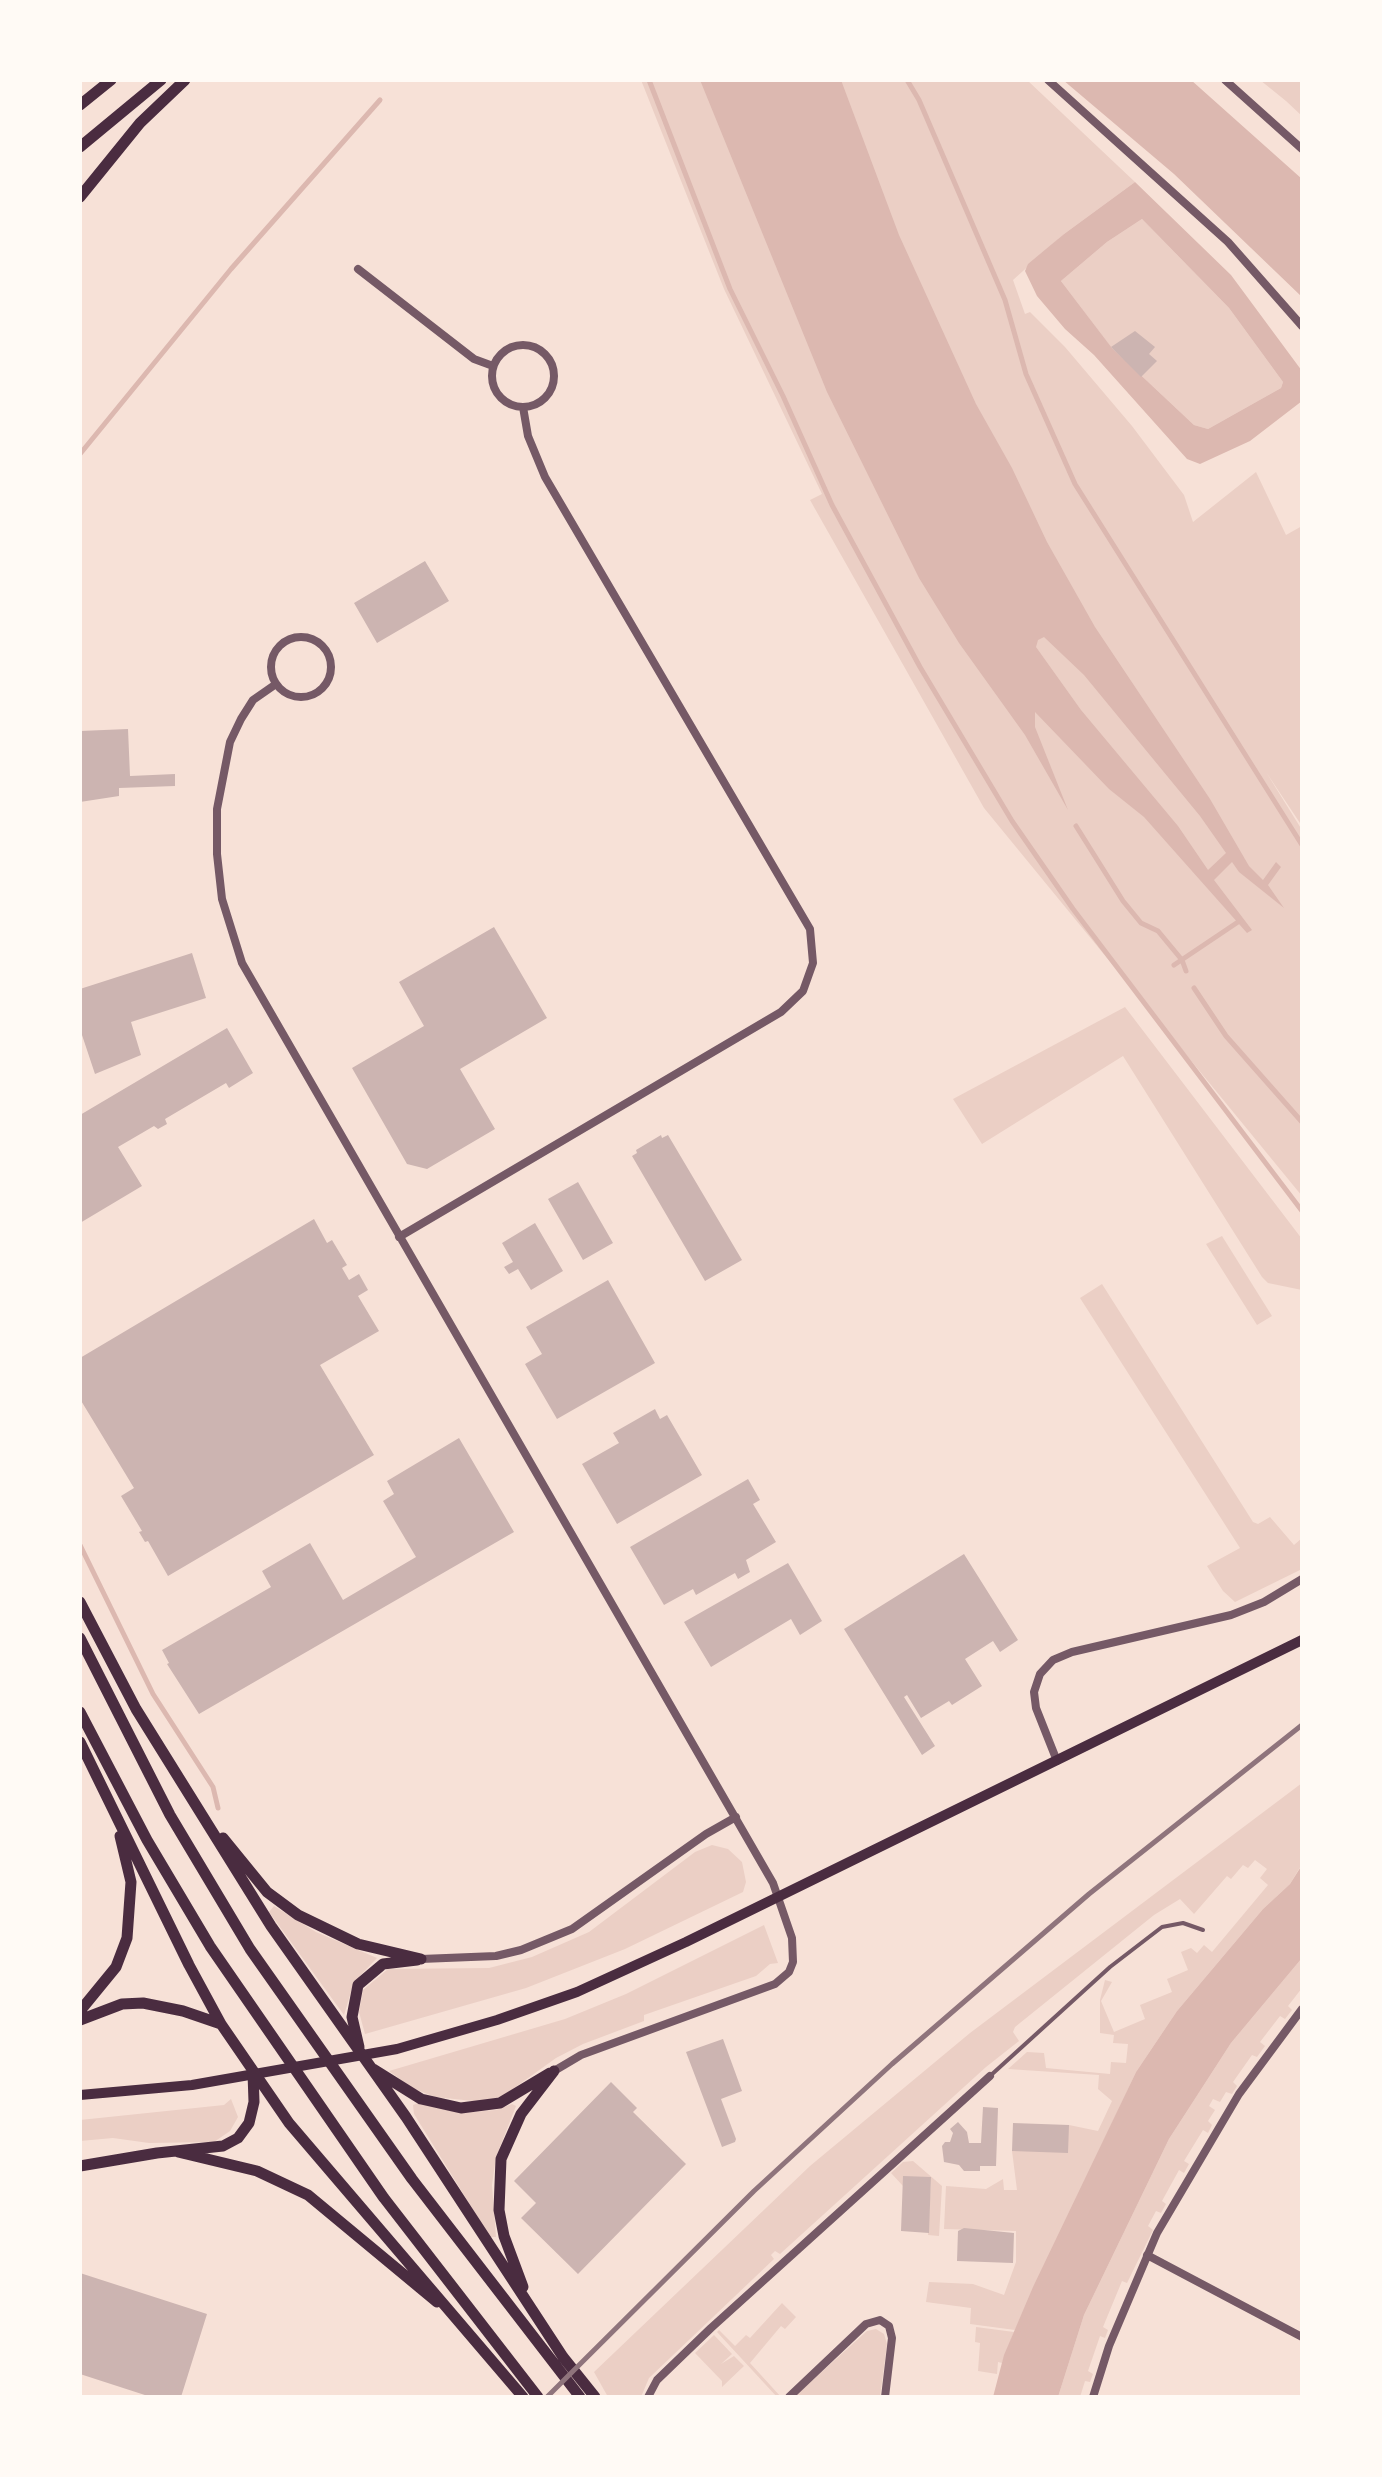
<!DOCTYPE html>
<style>
body{margin:0}
#map{position:relative;width:1382px;height:2477px;overflow:hidden;background:#f7e1d7;font-family:Lora,serif}
canvas{display:block}
.frame{position:absolute;inset:0;border:82px solid #fffaf5;pointer-events:none}
</style>
<div id="map">
<canvas width="1382" height="2477"></canvas>
<div class="frame"></div>
</div>
<script>
const ctx = document.querySelector('canvas').getContext('2d');
ctx.lineJoin = 'round';
function fill(path, color) { ctx.fillStyle = color; ctx.fill(path, 'evenodd'); }
const poly = rows => new Path2D(rows.map(r => 'M' + r).join(''));
function trace(path, color, width, dash) { ctx.strokeStyle = color; ctx.lineWidth = width; ctx.lineCap = dash ? 'butt' : 'round'; ctx.setLineDash(dash || []); ctx.stroke(path); }
fill(poly([
 [641,80,1027,80,1135,182,1064,234,1013,280,1025,314,1030,312,1065,347,1132,426,1184,495,1193,522,1256,472,1286,535,1302,526,1302,826,1266,772,1302,830,1302,1196,984,808,810,500,822,494,724,289],
 [1260,80,1302,80,1302,116,1286,101],
 [1142,219,1229,308,1283,382,1281,388,1208,429,1194,425,1111,347,1061,281,1107,242],
 [1125,1007,1302,1239,1302,1290,1268,1283,1262,1277,1123,1056,982,1144,953,1099],
 [1222,1236,1272,1316,1257,1325,1206,1244],
 [1102,1284,1253,1522,1258,1524,1270,1517,1294,1545,1302,1538,1302,1569,1235,1602,1223,1591,1207,1566,1240,1548,1080,1298],
 [1302,1783,1302,1864,1290,1884,1263,1909,1177,2011,1136,2072,1015,2330,970,2324,971,2308,926,2302,929,2282,973,2284,1004,2295,1016,2262,1016,2231,944,2229,946,2186,986,2189,1003,2179,1004,2190,1017,2190,1012,2151,1069,2125,1098,2131,1112,2101,1098,2089,1099,2075,1008,2069,1027,2052,1044,2053,1046,2068,1110,2074,1111,2062,1126,2063,1128,2044,1113,2043,1114,2035,1100,2033,1100,2000,1105,1980,1112,1982,1101,2001,1114,2032,1145,2019,1140,2005,1172,1992,1167,1979,1188,1970,1181,1952,1191,1948,1197,1953,1204,1945,1212,1952,1268,1885,1260,1878,1267,1869,1255,1860,1248,1868,1243,1865,1231,1879,1227,1876,1194,1914,1180,1899,1154,1915,1015,2027,1013,2032,1019,2041,986,2067,780,2254,775,2251,771,2255,774,2259,649,2378,641,2397,608,2397,594,2372,810,2166,970,2033],
 [712,1845,728,1849,742,1862,746,1882,743,1892,625,1949,526,1988,365,2034,359,2012,363,1990,388,1969,489,1968,532,1957,589,1932,695,1852],
 [274,1906,316,1932,377,1958,354,1982,344,2015,269,1912],
 [764,1925,778,1963,770,1964,756,1976,644,2015,644,2021,583,2044,556,2058,503,2096,483,2102,435,2097,412,2088,389,2071,565,2019,626,1994],
 [1302,1958,1302,1988,1288,2006,1292,2010,1285,2019,1280,2016,1260,2042,1265,2046,1257,2057,1252,2055,1233,2082,1237,2086,1232,2094,1226,2092,1220,2102,1213,2099,1209,2106,1215,2110,1208,2121,1212,2125,1208,2133,1203,2130,1184,2161,1189,2164,1184,2173,1179,2170,1162,2201,1166,2204,1161,2213,1156,2211,1148,2226,1153,2230,1127,2283,1122,2281,1103,2327,1108,2330,1105,2338,1100,2336,1088,2371,1093,2374,1090,2382,1085,2381,1080,2397,1058,2397,1084,2315,1169,2139,1231,2043],
 [231,2099,238,2117,230,2131,214,2142,149,2143,113,2138,80,2141,80,2120,224,2105],
 [418,2103,461,2113,496,2110,512,2104,516,2106,496,2157,492,2185,496,2237,490,2237,414,2114,413,2105],
 [913,2161,942,2186,939,2236,928,2235,931,2178,903,2186,891,2173,903,2162],
 [782,2303,796,2317,785,2329,781,2326,750,2363,781,2397,777,2397,717,2332,719,2330,735,2346,746,2335,750,2338],
 [976,2327,1014,2332,1002,2363,998,2362,997,2374,978,2371,980,2343,975,2342],
 [876,2329,884,2334,887,2344,880,2397,794,2397,867,2331],
 [714,2335,732,2354,721,2364,734,2356,744,2366,722,2387,722,2381,695,2353]
]), '#ebcfc5');
fill(poly([
 [700,80,841,80,899,235,976,404,1012,468,1047,542,1095,627,1210,799,1249,866,1263,880,1276,862,1281,867,1268,885,1284,908,1239,872,1232,862,1214,880,1252,930,1247,933,1144,817,1109,789,1035,712,1035,727,1068,810,1025,735,959,643,919,578,827,392],
 [1044,637,1084,675,1200,816,1226,853,1208,870,1178,826,1081,710,1036,647,1038,640],
 [1063,80,1191,80,1302,179,1302,297,1174,174],
 [1135,182,1231,275,1302,371,1302,401,1250,441,1200,464,1187,459,1094,355,1065,329,1037,296,1025,271,1028,264,1064,234],
 [1142,219,1229,308,1283,382,1281,388,1208,429,1194,425,1112,348,1061,281,1107,242],
 [1302,1865,1302,1958,1231,2043,1169,2139,1084,2315,1058,2397,993,2397,1004,2355,1033,2287,1136,2072,1177,2011,1263,1909,1290,1884]
]), '#dcb8b0');
trace(poly([
 [649,80,730,289,783,396,832,505,920,667,1012,821,1073,909,1302,1211],
 [907,80,919,100,1005,300,1026,374,1075,484,1302,845],
 [80,454,231,269,380,100],
 [1076,826,1123,901,1141,923,1158,931,1182,960,1186,971],
 [1174,965,1238,922],
 [1194,988,1226,1036,1302,1122],
 [80,1545,153,1694,213,1787,218,1808]
]), '#dcb8b0', 5);
fill(poly([
 [1135,331,1155,347,1149,354,1157,361,1141,377,1111,347],
 [425,561,449,601,377,643,354,603],
 [128,729,130,776,175,774,175,786,119,788,119,796,80,802,80,731],
 [494,927,547,1018,460,1069,495,1129,427,1169,407,1164,352,1068,424,1026,399,982],
 [192,953,206,998,131,1022,141,1055,95,1074,80,1029,80,989],
 [227,1028,253,1073,229,1088,226,1083,165,1119,167,1124,158,1129,154,1126,118,1147,142,1186,80,1223,80,1115],
 [661,1135,662,1138,668,1135,742,1260,705,1281,632,1156,637,1153,636,1150],
 [578,1182,613,1243,583,1260,548,1199],
 [314,1219,327,1243,332,1240,347,1265,342,1268,349,1280,359,1274,368,1290,358,1296,379,1331,320,1365,374,1455,168,1576,148,1541,145,1542,139,1532,142,1531,121,1496,134,1488,80,1399,80,1358],
 [535,1223,563,1271,531,1290,518,1269,509,1274,504,1267,513,1262,502,1243],
 [608,1280,655,1363,557,1419,525,1364,542,1354,526,1327],
 [655,1409,660,1419,667,1415,702,1475,617,1524,582,1464,619,1443,613,1433],
 [459,1438,514,1532,199,1714,167,1664,169,1663,162,1650,271,1587,262,1571,310,1543,343,1600,416,1557,383,1501,394,1494,387,1481],
 [748,1479,760,1500,753,1504,776,1542,746,1560,750,1572,738,1579,735,1573,696,1595,693,1589,664,1605,630,1547],
 [964,1554,1018,1640,1000,1652,993,1641,965,1659,982,1686,952,1705,949,1701,921,1718,907,1695,904,1697,935,1746,922,1755,844,1629],
 [788,1563,822,1621,800,1635,791,1619,711,1667,684,1622],
 [723,2039,742,2091,721,2099,736,2139,735,2142,722,2147,686,2052],
 [611,2082,637,2108,633,2112,686,2164,578,2274,521,2218,536,2203,514,2181],
 [983,2107,998,2108,996,2166,980,2166,980,2171,964,2171,959,2165,944,2162,942,2146,945,2142,950,2142,953,2133,950,2129,958,2122,967,2132,969,2143,981,2143],
 [1013,2123,1069,2125,1068,2153,1012,2151],
 [903,2176,931,2177,929,2233,901,2231],
 [964,2228,1014,2233,1013,2263,957,2261,958,2231],
 [80,2273,207,2314,181,2397,151,2397,80,2374]
]), '#ccb4b1');
trace(poly([
 [990,2076,1110,1967,1162,1927,1183,1923,1203,1930]
]), '#755966', 4);
trace(poly([
 [1048,80,1228,242,1302,326],
 [1225,80,1302,149],
 [358,269,474,359,493,366],
 '492 376a31 31 0 1 1 62 0a31 31 0 1 1-62 0Z',
 '271 667a30 30 0 1 1 60 0a30 30 0 1 1-60 0Z',
 [276,684,253,700,241,719,230,742,217,809,217,854,222,899,242,963,773,1883,792,1938,793,1962,789,1972,775,1984,581,2055,554,2071],
 [399,1237,781,1012,803,991,813,963,810,929,545,477,528,436,523,407],
 [1057,1761,1036,1708,1034,1692,1040,1674,1053,1660,1072,1652,1231,1615,1264,1602,1302,1579],
 [421,1959,496,1956,521,1950,572,1929,706,1834,736,1817],
 [1147,2255,1302,2337],
 [648,2397,657,2380,711,2328,990,2076],
 [789,2397,866,2324,880,2320,889,2326,892,2338,885,2397],
 [1093,2397,1109,2346,1157,2233,1239,2094,1302,2009]
]), '#755966', 8);
trace(poly([
 [80,2095,192,2085,397,2049,497,2020,577,1992,686,1942,1302,1640]
]), '#4a2c40', 10);
trace(poly([
 [80,105,111,80],
 [80,147,161,80],
 [80,197,140,123,185,80],
 [80,1602,136,1709,271,1926,406,2117,563,2357,595,2397],
 [80,1638,170,1815,250,1949,412,2179,580,2397],
 [80,1712,147,1840,210,1946,384,2198,538,2397],
 [80,1742,189,1965,221,2024,289,2123,523,2397],
 [223,1838,267,1892,298,1915,358,1944,421,1959],
 [80,2011,116,1967,127,1938,131,1882,120,1836],
 [80,2020,122,2004,143,2003,183,2011,221,2024],
 [359,2047,352,2017,358,1985,383,1964,417,1960],
 [373,2069,421,2099,461,2108,500,2103,550,2073],
 [178,2152,257,2171,308,2195,437,2302],
 [80,2166,157,2153,223,2146,238,2138,249,2123,254,2102,253,2073],
 [523,2287,504,2236,499,2210,501,2159,521,2114,554,2071]
]), '#4a2c40', 11);
trace(poly([
 [547,2397,754,2191,892,2064,1089,1894,1302,1725]
]), '#8f747c', 5);
</script>
